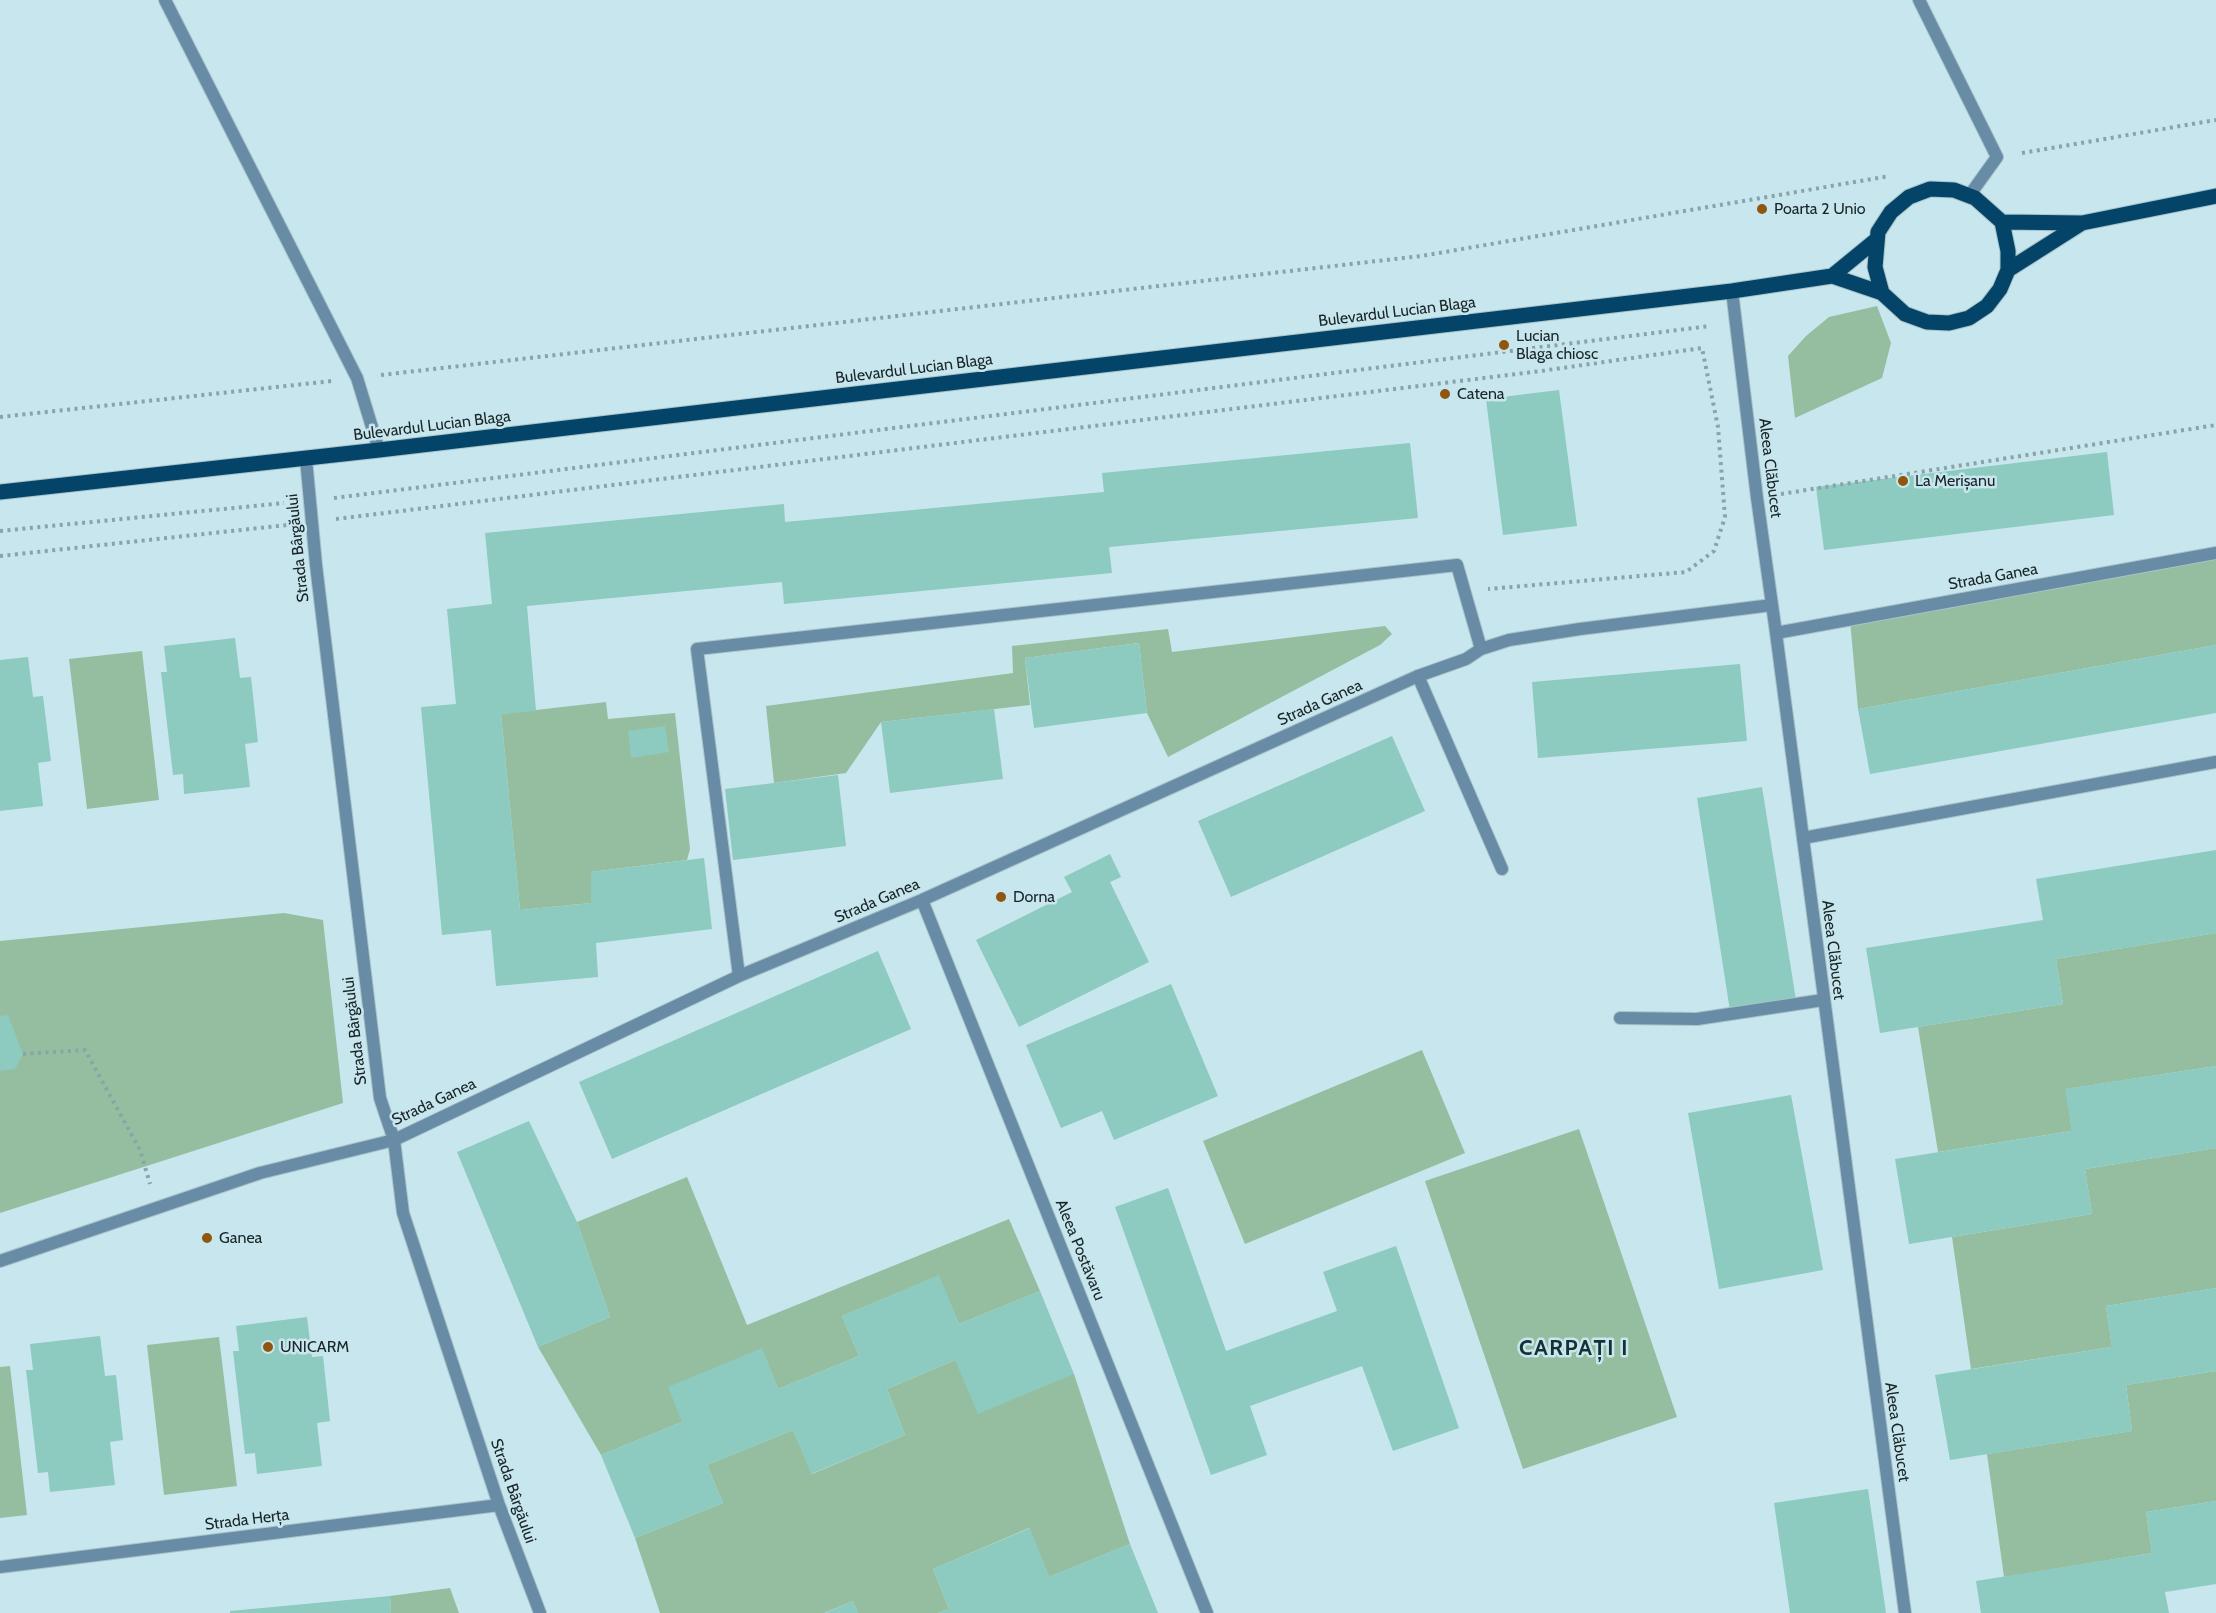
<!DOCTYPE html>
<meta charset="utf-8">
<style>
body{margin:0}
canvas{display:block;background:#c7e6ed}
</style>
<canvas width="2216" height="1613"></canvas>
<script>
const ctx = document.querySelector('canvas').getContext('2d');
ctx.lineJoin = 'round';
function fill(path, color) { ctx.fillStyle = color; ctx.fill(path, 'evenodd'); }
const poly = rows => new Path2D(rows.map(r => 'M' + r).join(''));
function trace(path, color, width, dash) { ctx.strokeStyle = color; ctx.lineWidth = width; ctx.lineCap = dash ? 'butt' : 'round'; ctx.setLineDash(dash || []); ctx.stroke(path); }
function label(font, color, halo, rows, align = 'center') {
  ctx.font = font + ' Cabin,sans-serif'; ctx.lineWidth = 5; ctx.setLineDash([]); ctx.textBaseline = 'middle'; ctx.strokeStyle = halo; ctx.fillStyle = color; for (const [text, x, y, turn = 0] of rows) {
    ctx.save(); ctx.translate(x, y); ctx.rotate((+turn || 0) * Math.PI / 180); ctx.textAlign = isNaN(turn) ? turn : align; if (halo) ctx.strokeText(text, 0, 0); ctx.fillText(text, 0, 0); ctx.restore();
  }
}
fill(poly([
 [1877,306,1891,343,1882,378,1795,418,1788,356,1806,336,1829,317],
 [2216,553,2216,645,1858,709,1850,620],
 [1385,626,1392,634,1380,645,1168,757,1147,713,1139,643,1025,658,1030,705,881,722,846,773,774,783,766,706,1013,673,1012,646,1168,629,1172,652],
 [142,651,159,800,87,809,69,659],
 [606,702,608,719,675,713,690,849,687,860,591,872,591,903,520,910,501,714],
 [284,913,323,920,343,1103,0,1213,0,941],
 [2216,933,2216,1066,2066,1089,2072,1131,1938,1152,1918,1027,2063,1004,2056,959],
 [1422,1050,1465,1153,1245,1244,1203,1141],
 [1579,1129,1677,1417,1523,1469,1425,1181],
 [2216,1148,2216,1288,2106,1306,2112,1347,1971,1369,1952,1237,2092,1214,2085,1169],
 [687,1177,747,1325,1009,1219,1040,1291,959,1324,938,1276,842,1316,859,1356,778,1389,762,1349,682,1422,601,1455,538,1347,610,1317,577,1222],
 [219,1337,237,1486,164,1495,147,1345],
 [955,1360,1074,1374,1130,1544,1049,1577,1029,1528,933,1569,949,1609,938,1613,858,1613,853,1601,824,1613,660,1613,635,1538,723,1503,707,1465,793,1430,812,1474,905,1435,887,1389],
 [10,1366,27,1515,0,1518,0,1367],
 [2216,1371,2216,1501,2146,1512,2152,1553,2004,1577,1987,1454,2132,1431,2126,1385],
 [450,1588,459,1613,391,1613,390,1596]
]), '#95bea0');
fill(poly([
 [1559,390,1577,526,1503,535,1486,399],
 [1410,443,1418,518,1109,547,1112,573,784,604,782,582,527,606,536,711,501,714,520,910,591,903,591,872,704,858,712,929,596,943,598,977,496,986,491,930,442,935,421,707,456,704,447,609,492,604,485,533,784,504,785,522,1104,492,1102,473],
 [2107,452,2114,515,1824,550,1816,487],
 [235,638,240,678,251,677,258,742,245,744,250,787,184,794,183,774,173,775,161,672,167,672,164,646],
 [1139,643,1147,713,1034,728,1025,658],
 [2216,645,2216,713,1870,774,1858,709],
 [28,657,33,697,43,696,51,761,38,763,43,806,0,811,0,660],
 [1740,664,1747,741,1538,758,1532,682],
 [994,709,1003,779,890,793,881,722],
 [665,726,669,752,631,758,628,731],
 [1392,736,1425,811,1231,897,1198,821],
 [838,775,846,846,733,860,725,789],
 [1762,787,1796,1000,1730,1011,1697,798],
 [2216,850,2216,933,2056,959,2063,1004,1880,1033,1866,948,2043,920,2036,879],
 [1110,854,1121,877,1110,882,1149,962,1019,1027,976,940,1072,892,1064,877],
 [878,951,911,1029,612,1159,579,1082],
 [1171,984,1218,1096,1114,1140,1102,1111,1061,1128,1026,1045],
 [8,1015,23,1054,15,1069,0,1071,0,1016],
 [2216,1066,2216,1148,2085,1169,2092,1214,1909,1244,1895,1159,2072,1131,2065,1089],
 [1791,1095,1823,1270,1719,1289,1688,1113],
 [529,1121,577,1222,610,1317,538,1347,457,1152],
 [1168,1188,1226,1351,1337,1311,1323,1272,1396,1246,1459,1428,1393,1451,1362,1366,1250,1406,1267,1455,1211,1475,1115,1207],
 [939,1275,959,1324,1040,1291,1074,1374,978,1414,955,1360,887,1389,905,1435,811,1474,793,1430,707,1465,723,1503,635,1538,601,1455,682,1422,668,1387,762,1348,778,1389,859,1356,842,1316],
 [2216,1288,2216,1371,2126,1385,2132,1431,1950,1460,1935,1375,2112,1347,2106,1306],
 [307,1317,312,1357,323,1356,330,1421,317,1423,322,1466,257,1474,255,1453,245,1454,233,1351,239,1351,236,1326],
 [100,1336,105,1376,116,1375,123,1440,110,1442,115,1485,50,1492,48,1472,38,1473,26,1370,33,1370,30,1344],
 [1868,1489,1886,1613,1790,1613,1774,1503],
 [2216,1501,2216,1584,2165,1592,2169,1613,1981,1613,1976,1581,2152,1553,2146,1512],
 [1030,1528,1049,1577,1130,1544,1158,1613,938,1613,949,1609,933,1569],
 [390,1596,391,1613,230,1613,230,1611],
 [853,1601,858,1613,825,1613]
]), '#8dcabf');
const lane = poly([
 [165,0,357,378,379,450],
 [1919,0,1997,157,1969,196],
 [1418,676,1502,869],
 [1803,838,2216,762],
 [1620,1018,1697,1019,1823,1000]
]);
const street = poly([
 [1732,291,1757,498,1776,633,1905,1613],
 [306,459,316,565,380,1098,394,1140,403,1213,499,1505,540,1613],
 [1776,633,2216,553],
 [922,900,1207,1613],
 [739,976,697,649,1457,565,1481,649],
 [0,1261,260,1173,394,1140,739,976,922,900,1418,676,1466,659,1481,649,1509,640,1580,629,1772,605],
 [0,1567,499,1505]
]);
const primary = poly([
 [2002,222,2082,223,2216,196],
 [2008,270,2082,223],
 [1832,276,1876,240],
 [0,492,379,450,1732,291,1832,276,1882,293,1905,314,1927,322,1949,323,1969,318,1987,306,2000,289,2008,270,2008,251,2002,222,1975,198,1954,190,1930,189,1909,197,1891,212,1878,232,1875,267,1882,293]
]);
trace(lane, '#a8c3c9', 14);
trace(street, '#a8c3c9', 14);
trace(primary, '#a8c3c9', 17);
trace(poly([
 [2022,153,2216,120],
 [381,375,1421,256,1890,176],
 [0,417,332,381],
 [1781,494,2216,425],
 [334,498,1710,326],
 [336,519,1541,371,1702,348,1718,427,1725,517,1714,551,1686,572,1488,589],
 [0,531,284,503],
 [0,556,287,525],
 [23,1054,85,1050,140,1150,150,1184]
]), '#8aa3a8', 4, [3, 4.5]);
trace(lane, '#698ca6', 12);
trace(street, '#698ca6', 12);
trace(primary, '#034468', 15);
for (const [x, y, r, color] of [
 [1762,209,6,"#8f560f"],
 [1504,345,6,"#8f560f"],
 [1445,394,6,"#8f560f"],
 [1903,481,6,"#8f560f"],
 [1001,897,6,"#8f560f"],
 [207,1238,6,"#8f560f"],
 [268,1347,6,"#8f560f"]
]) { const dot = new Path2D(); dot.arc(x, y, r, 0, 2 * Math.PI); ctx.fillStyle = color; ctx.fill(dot); trace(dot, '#c7e6ed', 2); }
label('16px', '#192527', '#c7e6ed', [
 ["Poarta 2 Unio",1774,209],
 ["Lucian",1516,336],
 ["Blaga chiosc",1516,354],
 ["Catena",1457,394],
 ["La Merișanu",1915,481],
 ["Dorna",1013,897],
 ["Ganea",219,1238],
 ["UNICARM",280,1347]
], 'left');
label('16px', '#192527', '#c7e6ed', [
 ["Bulevardul Lucian Blaga",1397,312,-7],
 ["Bulevardul Lucian Blaga",914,369,-7],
 ["Bulevardul Lucian Blaga",432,426,-7],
 ["Aleea Clăbucet",1770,468,83],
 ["Strada Bârgăului",298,548,-96],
 ["Strada Ganea",1993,577,-10],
 ["Strada Ganea",1320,703,-24],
 ["Strada Ganea",877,901,-23],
 ["Aleea Clăbucet",1833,950,83],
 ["Strada Bârgăului",355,1031,-97],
 ["Strada Ganea",434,1102,-25],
 ["Aleea Postăvaru",1080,1250,68],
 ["Aleea Clăbucet",1897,1432,82],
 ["Strada Bârgăului",513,1491,71],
 ["Strada Herța",247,1520,-7]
]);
ctx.letterSpacing = '1.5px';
label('bold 22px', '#163136', '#c7e6ed', [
 ["CARPAȚI I",1574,1349]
]);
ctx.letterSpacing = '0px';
</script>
